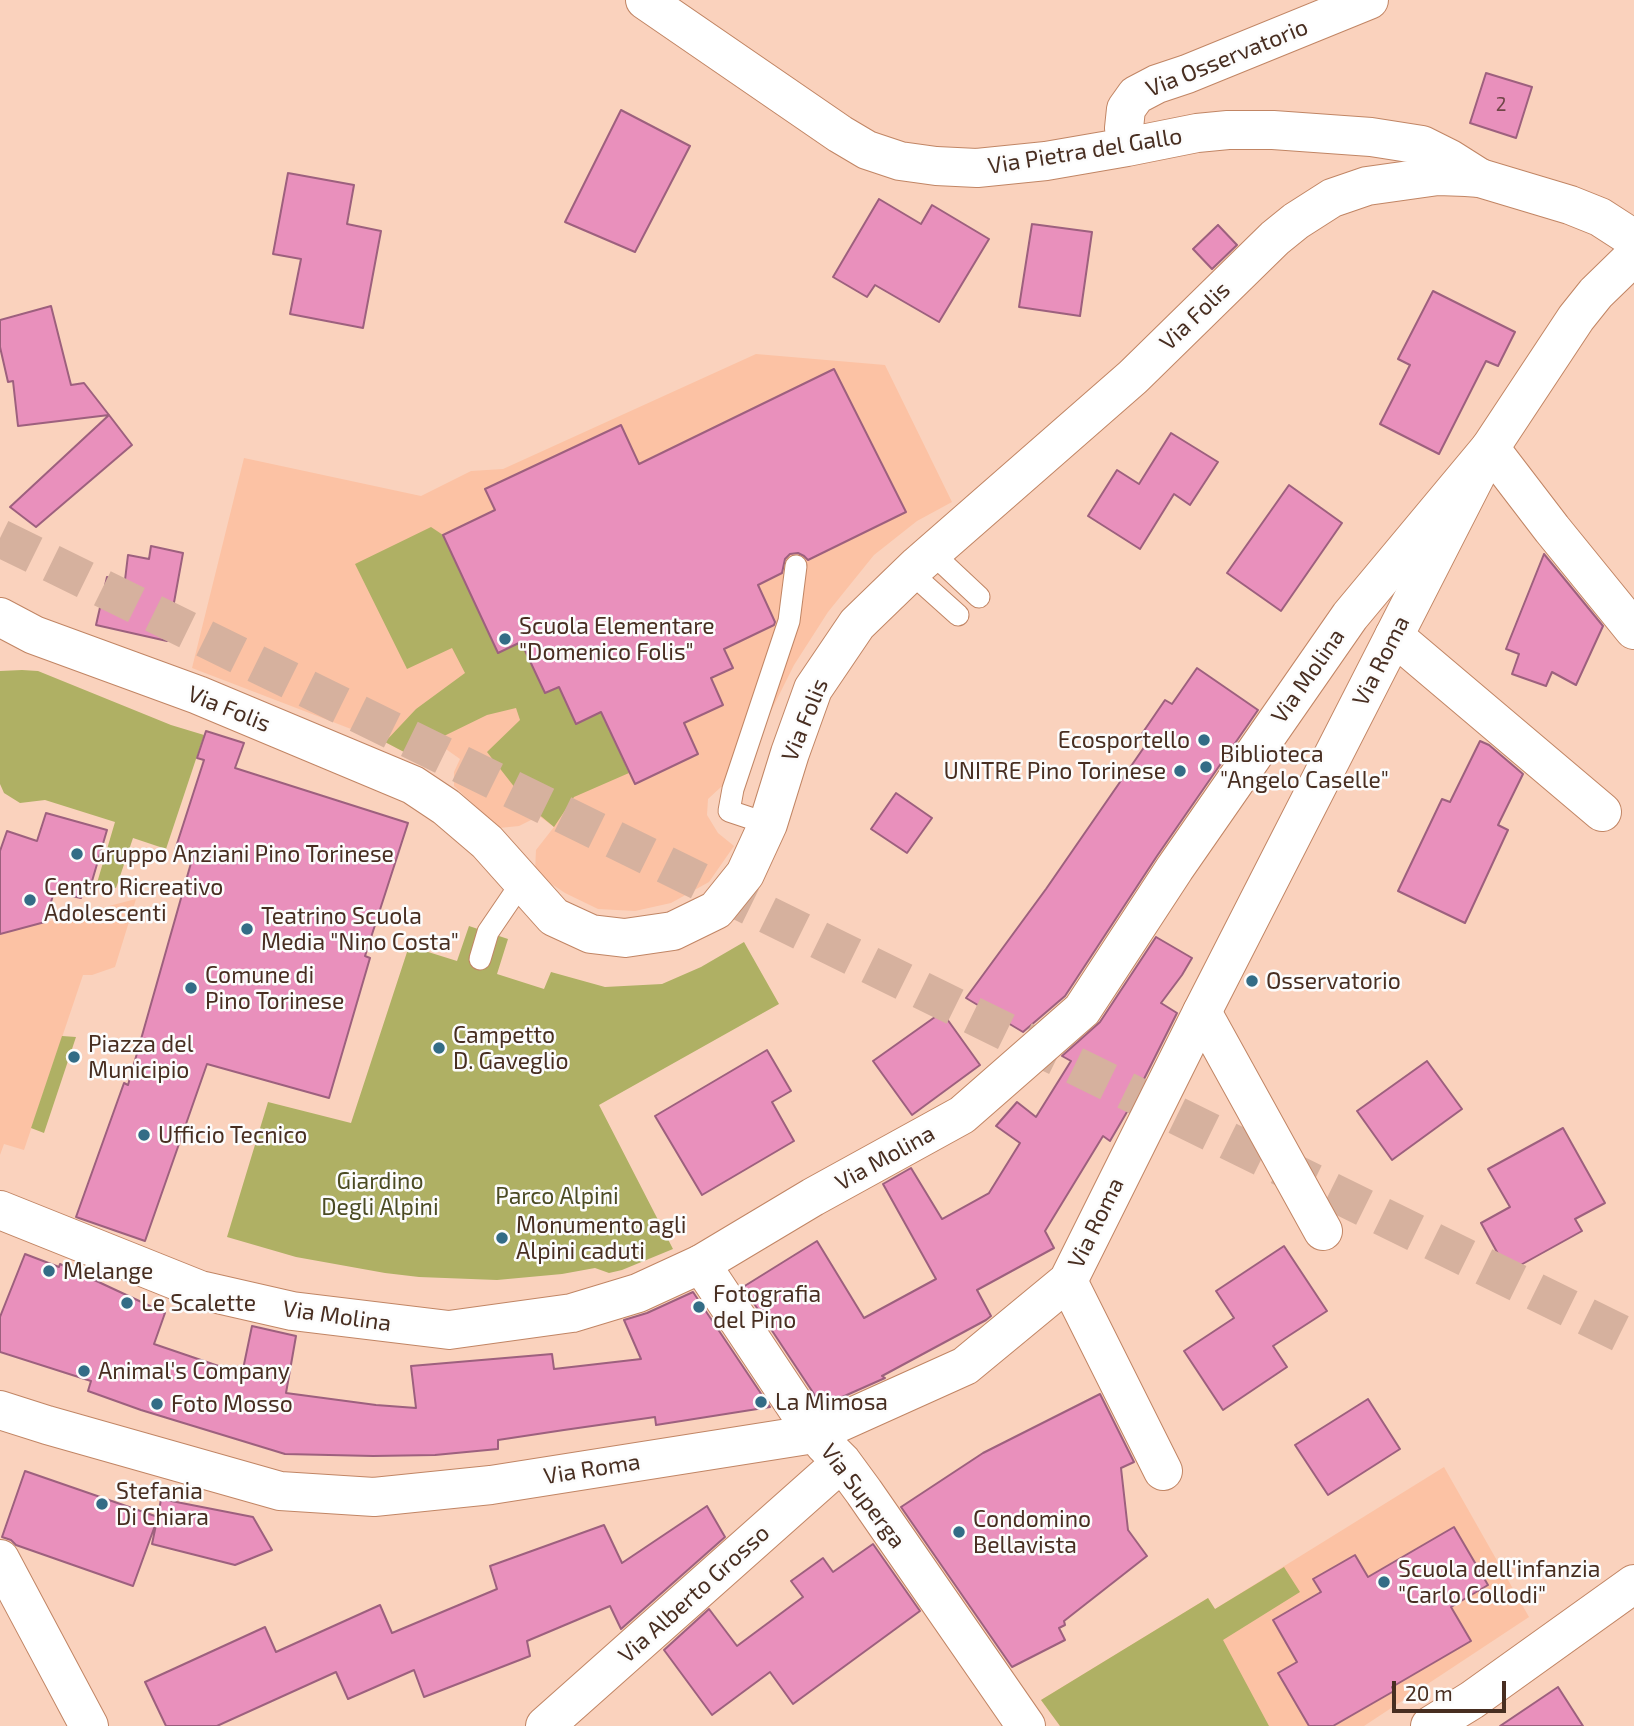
<!DOCTYPE html>
<style>
body{margin:0}
#map{position:relative;width:1634px;height:1726px;overflow:hidden;background:#fad2bd;font-family:"Exo 2",sans-serif}
canvas{display:block}
.scale{position:absolute;left:1392px;top:1681px;width:114px;height:32px;box-sizing:border-box;border:4px solid #482e21;border-top:0;padding-left:9px;font-size:21px;line-height:24px;white-space:nowrap;color:#482e21;-webkit-text-stroke:5px #fcfcfc;paint-order:stroke}
</style>
<div id="map">
<canvas width="1634" height="1726"></canvas>
<div class="scale">20 m</div>
</div>
<script>
const ctx = document.querySelector('canvas').getContext('2d');
ctx.lineJoin = 'round';
function fill(path, color) { ctx.fillStyle = color; ctx.fill(path, 'evenodd'); }
const poly = rows => new Path2D(rows.map(r => 'M' + r).join(''));
function trace(path, color, width, dash) { ctx.strokeStyle = color; ctx.lineWidth = width; ctx.lineCap = dash ? 'butt' : 'round'; ctx.setLineDash(dash || []); ctx.stroke(path); }
function label(font, color, halo, rows, align = 'center') {
  ctx.font = font + ' "Exo 2",sans-serif'; ctx.lineWidth = 5; ctx.setLineDash([]); ctx.textBaseline = 'middle'; ctx.strokeStyle = halo; ctx.fillStyle = color; for (const [text, x, y, turn = 0] of rows) {
    ctx.save(); ctx.translate(x, y); ctx.rotate((+turn || 0) * Math.PI / 180); ctx.textAlign = isNaN(turn) ? turn : align; if (halo) ctx.strokeText(text, 0, 0); ctx.fillText(text, 0, 0); ctx.restore();
  }
}
fill(poly([
 [756,354,885,365,952,502,917,521,874,555,828,612,794,665,770,713,745,780,733,789,721,787,708,799,707,815,718,833,734,846,709,882,671,903,635,911,598,909,565,893,535,873,536,850,554,827,539,816,519,826,499,828,454,786,454,772,460,759,443,747,431,760,423,762,385,742,192,668,244,458,421,496,471,471,503,469],
 [136,899,115,967,92,975,83,975,24,1150,4,1144,0,1155,0,934],
 [1444,1467,1529,1617,1364,1726,1060,1726,1041,1700,1208,1598,1215,1609]
]), '#fcc2a4');
fill(poly([
 [431,527,443,535,498,653,521,642,545,693,559,687,576,723,601,712,629,773,574,797,554,827,530,807,487,752,520,720,516,708,487,715,444,736,423,762,385,742,416,709,465,673,452,648,407,669,355,564],
 [22,670,38,671,171,725,204,735,166,849,133,838,116,888,97,883,115,822,45,800,20,803,4,793,0,784,0,671],
 [469,926,508,939,497,974,544,989,551,972,605,987,662,984,701,967,744,942,779,1004,599,1105,673,1249,622,1270,609,1273,595,1268,562,1274,497,1280,419,1277,385,1273,296,1257,227,1237,268,1102,351,1123,409,946,457,961],
 [62,1036,76,1037,44,1133,31,1128],
 [1284,1567,1300,1592,1223,1640,1269,1726,1060,1726,1041,1700,1208,1598,1215,1609]
]), '#afb064');
const building = poly([
 [1486,73,1532,87,1516,138,1470,123,1486,73],
 [621,110,690,146,635,252,565,222,621,110],
 [288,173,354,185,347,224,381,231,363,328,290,314,301,259,273,254,288,173],
 [879,199,921,224,932,205,989,239,939,322,875,285,867,297,833,277,879,199],
 [1032,224,1092,232,1080,316,1019,307,1032,224],
 [1218,225,1237,245,1212,269,1193,249,1218,225],
 [1433,291,1515,332,1498,366,1486,361,1439,454,1380,424,1410,365,1398,359,1433,291],
 [51,306,71,385,84,383,109,415,18,426,13,381,8,382,0,347,0,320,51,306],
 [834,369,906,512,808,560,804,556,798,553,790,554,785,559,782,573,758,585,775,622,774,625,724,649,733,668,711,678,723,705,684,723,698,754,635,784,601,712,576,724,559,687,545,693,521,642,498,653,443,535,495,510,485,489,621,425,639,464,834,369],
 [109,415,132,445,36,527,10,507,109,415],
 [1171,433,1218,462,1190,505,1174,494,1140,549,1088,516,1117,470,1139,484,1171,433],
 [1289,485,1342,523,1281,611,1227,573,1289,485],
 [151,546,183,553,167,641,96,625,107,577,125,580,128,555,149,559,151,546],
 [1544,554,1603,626,1576,685,1552,672,1546,686,1512,674,1519,654,1506,649,1544,554],
 [1197,668,1258,710,1157,856,1065,996,1023,1032,966,998,1046,889,1147,743,1139,738,1165,700,1172,704,1197,668],
 [206,731,244,743,235,768,408,823,365,956,370,958,329,1098,207,1064,145,1241,76,1217,124,1083,128,1085,193,856,175,850,204,760,197,758,206,731],
 [1480,741,1489,745,1523,774,1498,825,1508,830,1465,923,1398,891,1442,799,1450,802,1480,741],
 [896,793,932,818,907,853,871,829,896,793],
 [46,813,107,830,90,888,84,887,81,898,54,892,45,922,0,934,0,851,7,831,37,841,46,813],
 [1156,937,1192,958,1182,975,1161,1003,1177,1013,1131,1105,1110,1141,1103,1136,1045,1231,1054,1248,977,1290,991,1316,986,1320,882,1376,885,1378,822,1406,743,1287,817,1241,864,1318,936,1279,883,1184,911,1168,942,1219,989,1193,1020,1143,996,1126,1017,1102,1036,1117,1071,1061,1062,1056,1100,1022,1156,937],
 [942,1012,980,1065,912,1115,873,1061,942,1012],
 [767,1050,791,1091,772,1102,794,1141,702,1195,655,1116,767,1050],
 [1427,1061,1462,1109,1392,1160,1357,1111,1427,1061],
 [1563,1128,1605,1203,1575,1219,1582,1231,1508,1272,1481,1223,1510,1207,1488,1169,1563,1128],
 [1284,1246,1327,1311,1273,1346,1287,1367,1223,1410,1184,1351,1234,1318,1216,1291,1284,1246],
 [25,1254,59,1267,60,1264,165,1313,154,1344,242,1374,252,1326,296,1336,286,1393,376,1405,416,1408,411,1366,552,1354,554,1369,641,1359,624,1320,647,1313,693,1292,770,1407,656,1425,655,1417,564,1430,498,1440,498,1449,435,1455,373,1456,285,1454,141,1410,88,1391,91,1381,0,1352,0,1317,25,1254],
 [1100,1394,1134,1462,1121,1468,1128,1530,1147,1556,1064,1621,1065,1625,1059,1628,1065,1640,1012,1667,901,1507,983,1453,1100,1394],
 [1368,1399,1400,1449,1328,1495,1295,1445,1368,1399],
 [25,1471,158,1517,161,1499,253,1517,272,1550,235,1565,152,1544,157,1520,133,1586,16,1545,11,1540,2,1537,25,1471],
 [707,1506,725,1537,621,1629,610,1606,527,1641,530,1656,424,1697,414,1670,348,1699,336,1672,217,1726,166,1726,145,1682,265,1627,276,1652,380,1605,392,1633,497,1589,490,1566,604,1525,622,1563,707,1506],
 [1454,1527,1488,1585,1451,1607,1471,1641,1392,1687,1394,1691,1333,1726,1309,1726,1278,1673,1297,1662,1273,1620,1321,1592,1313,1579,1355,1555,1368,1577,1454,1527],
 [873,1544,920,1611,793,1704,770,1672,712,1715,664,1650,709,1609,737,1646,803,1597,791,1581,823,1558,833,1572,873,1544],
 [1558,1687,1583,1726,1500,1726,1558,1687]
]);
fill(building, '#e990bc');
trace(building, '#9d607e', 2);
trace(poly([
 [0,538,1634,1340]
]), '#d6b19e', 38, [38, 19]);
const service = poly([
 [932,553,979,597],
 [910,572,958,615],
 [768,824,729,811,733,789,789,621,796,566],
 [480,959,488,932,522,882]
]);
const minor = poly([
 [645,0,840,134,867,150,900,161,936,166,977,168,1046,161,1127,147,1197,133,1228,130,1273,130,1371,137,1422,145,1450,159,1480,178],
 [1127,147,1124,128,1126,109,1136,95,1157,84,1187,74,1369,0],
 [1394,636,1602,812],
 [1202,1012,1323,1231],
 [701,1264,813,1197,962,1115,1082,1010,1175,868,1350,616,1490,448,1552,529,1634,630],
 [1068,1281,1163,1471],
 [824,1444,842,1462,864,1492,1026,1726],
 [0,1559,89,1726],
 [545,1726,842,1462],
 [1430,1726,1472,1700,1634,1584]
]);
const tertiary = poly([
 [0,617,34,635,198,695,413,785,446,807,487,842,554,917,591,934,625,938,673,931,716,910,745,874,768,824,790,753,813,689,857,624,918,565,1133,377,1275,238,1296,221,1332,198,1367,186,1438,176,1466,177,1480,178,1570,205,1600,217,1634,239],
 [0,1210,200,1290,292,1311,449,1330,572,1313,638,1293,701,1264,814,1434]
]);
const secondary = poly([
 [0,1410,47,1425,280,1491,374,1497,491,1485,814,1434,965,1366,1068,1281,1202,1012,1490,448,1576,318,1596,293,1634,256]
]);
trace(service, '#c18564', 23);
trace(minor, '#c18564', 40);
trace(tertiary, '#c18564', 40);
trace(secondary, '#c18564', 40);
trace(service, '#fff', 21);
trace(minor, '#fff', 38);
trace(tertiary, '#fff', 38);
trace(secondary, '#fff', 38);
for (const [x, y, r, color] of [
 [505,639,7,"#336c86"],
 [1204,740,7,"#336c86"],
 [1206,767,7,"#336c86"],
 [1180,771,7,"#336c86"],
 [77,854,7,"#336c86"],
 [30,900,7,"#336c86"],
 [247,929,7,"#336c86"],
 [1252,981,7,"#336c86"],
 [191,988,7,"#336c86"],
 [439,1048,7,"#336c86"],
 [74,1057,7,"#336c86"],
 [144,1135,7,"#336c86"],
 [502,1238,7,"#336c86"],
 [49,1271,7,"#336c86"],
 [127,1303,7,"#336c86"],
 [699,1307,7,"#336c86"],
 [84,1371,7,"#336c86"],
 [761,1402,7,"#336c86"],
 [157,1404,7,"#336c86"],
 [102,1504,7,"#336c86"],
 [959,1532,7,"#336c86"],
 [1384,1582,7,"#336c86"]
]) { const dot = new Path2D(); dot.arc(x, y, r, 0, 2 * Math.PI); ctx.fillStyle = color; ctx.fill(dot); trace(dot, '#fcfcfc', 2.5); }
label('19px', '#704648', null, [
 ["2",1501,105]
]);
label('23px', '#482e21', '#fcfcfc', [
 ["Via Osservatorio",1227,58,-22],
 ["Via Pietra del Gallo",1085,151,-9],
 ["Via Folis",1195,316,-44],
 ["Via Roma",1381,661,-63],
 ["Via Molina",1308,676,-55],
 ["Via Folis",229,709,22],
 ["Via Folis",805,720,-68],
 ["Via Molina",885,1158,-29],
 ["Via Roma",1096,1223,-64],
 ["Via Molina",337,1316,8],
 ["Via Roma",592,1469,-9],
 ["Via Superga",863,1496,53],
 ["Via Alberto Grosso",694,1594,-42]
]);
label('23px', '#482e21', '#fcfcfc', [
 ["Scuola Elementare",519,626],
 ["\"Domenico Folis\"",519,652],
 ["Ecosportello",1190,740,"right"],
 ["Biblioteca",1220,754],
 ["\"Angelo Caselle\"",1220,780],
 ["UNITRE Pino Torinese",1166,771,"right"],
 ["Gruppo Anziani Pino Torinese",91,854],
 ["Centro Ricreativo",44,887],
 ["Adolescenti",44,913],
 ["Teatrino Scuola",261,916],
 ["Media \"Nino Costa\"",261,942],
 ["Comune di",205,975],
 ["Pino Torinese",205,1001],
 ["Osservatorio",1266,981],
 ["Campetto",453,1035],
 ["D. Gaveglio",453,1061],
 ["Piazza del",88,1044],
 ["Municipio",88,1070],
 ["Ufficio Tecnico",158,1135],
 ["Monumento agli",516,1225],
 ["Alpini caduti",516,1251],
 ["Melange",63,1271],
 ["Fotografia",713,1294],
 ["del Pino",713,1320],
 ["Le Scalette",141,1303],
 ["Animal's Company",98,1371],
 ["La Mimosa",775,1402],
 ["Foto Mosso",171,1404],
 ["Stefania",116,1491],
 ["Di Chiara",116,1517],
 ["Condomino",973,1519],
 ["Bellavista",973,1545],
 ["Scuola dell'infanzia",1398,1569],
 ["\"Carlo Collodi\"",1398,1595]
], 'left');
label('23px', '#4b4b23', '#fcfcfc', [
 ["Giardino",380,1181],
 ["Degli Alpini",380,1207],
 ["Parco Alpini",557,1196]
]);
</script>
